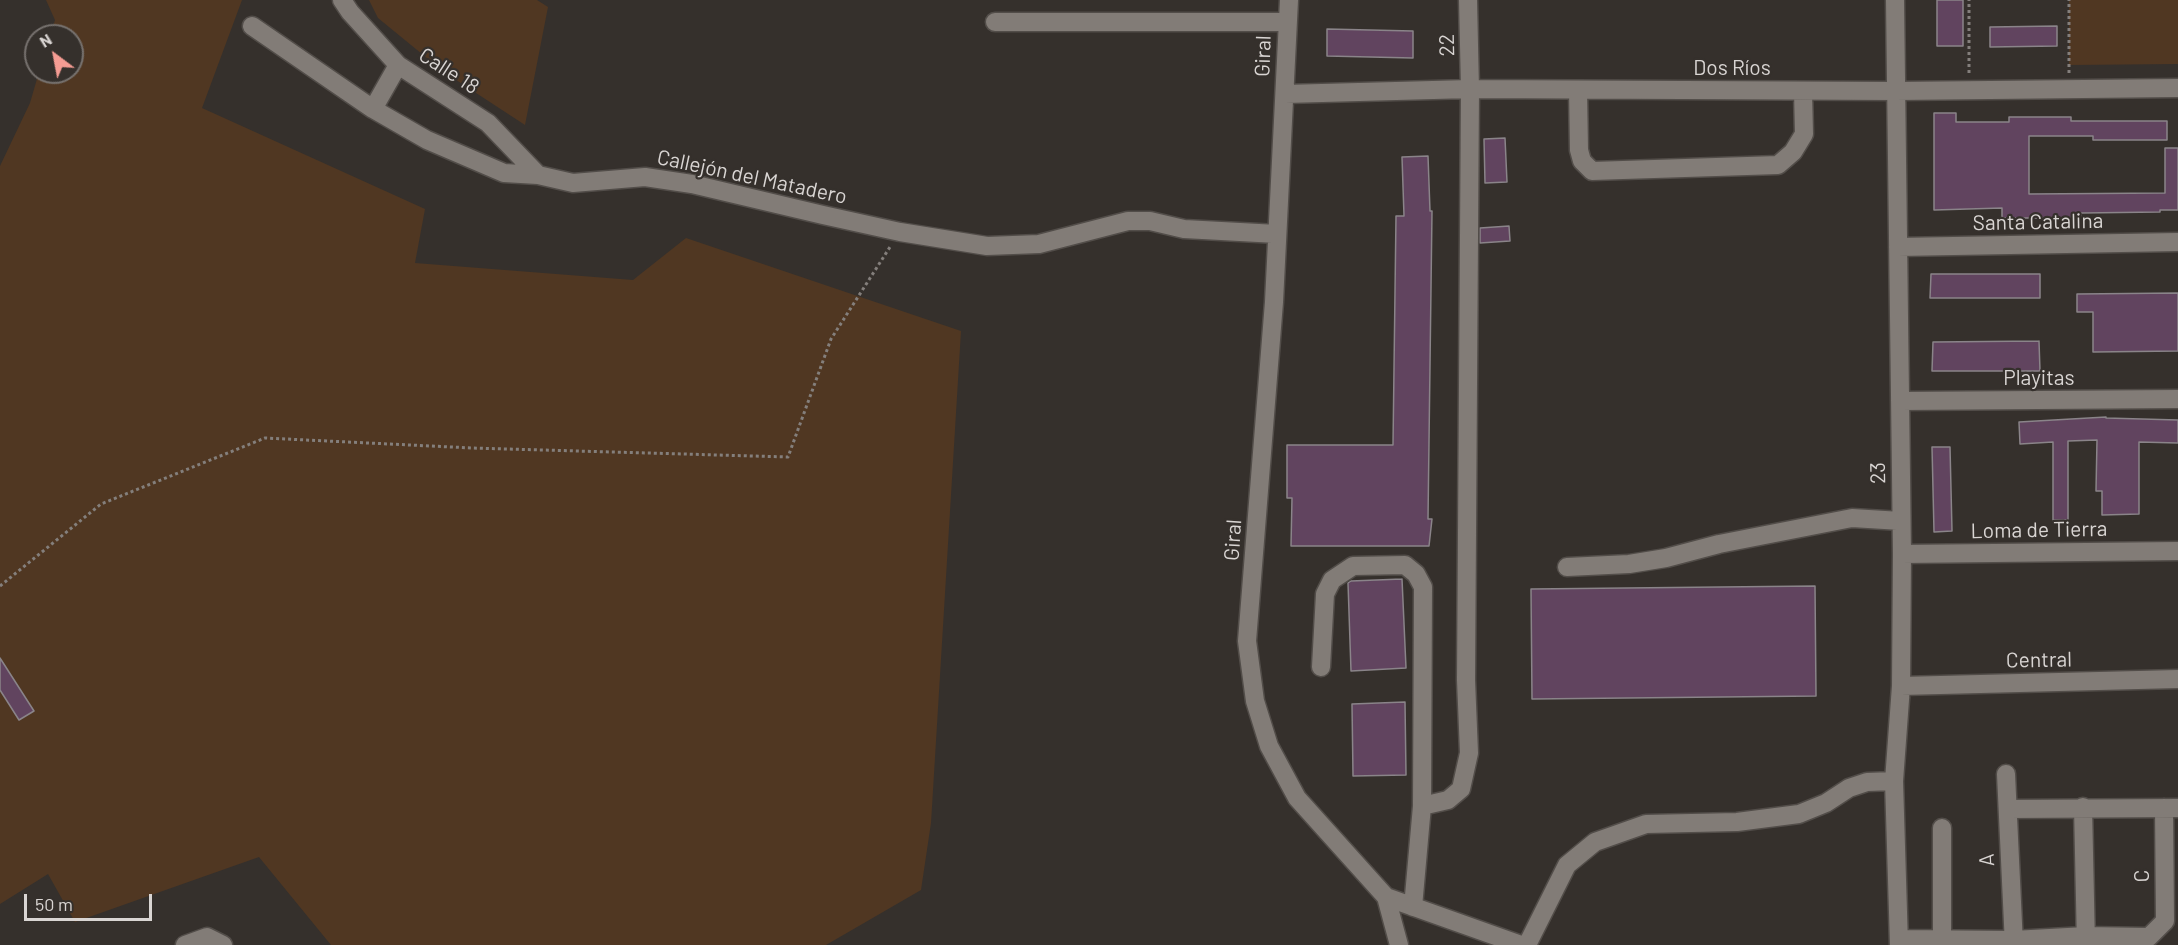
<!DOCTYPE html>
<meta charset="utf-8">
<style>
body{margin:0}
#map{position:relative;width:2178px;height:945px;overflow:hidden;background:#35302c;font-family:Barlow,sans-serif}
canvas{display:block}
.north{position:absolute;left:24px;top:24px;width:60px;height:60px;box-sizing:border-box;background:#35302c;border:2px solid #77726f;border-radius:50%;rotate:328deg;font-size:16px;font-weight:700;line-height:24px;text-align:center;color:#d9d5d3}
.north::after{content:'';display:block;margin:auto;width:21px;height:27px;background:#f59c93;clip-path:polygon(50% 0,100% 100%,50% 72%,0 100%)}
.scale{position:absolute;left:24px;top:894px;width:128px;height:27px;box-sizing:border-box;border:3px solid #d9d5d3;border-top:0;padding-left:8px;font-size:18px;line-height:21px;white-space:nowrap;color:#d9d5d3;-webkit-text-stroke:4px #35302c;paint-order:stroke}
</style>
<div id="map">
<canvas width="2178" height="945"></canvas>
<div class="north">N</div>
<div class="scale">50 m</div>
</div>
<script>
const ctx = document.querySelector('canvas').getContext('2d');
ctx.lineJoin = 'round';
function fill(path, color) { ctx.fillStyle = color; ctx.fill(path, 'evenodd'); }
const poly = rows => new Path2D(rows.map(r => 'M' + r).join(''));
function trace(path, color, width, dash) { ctx.strokeStyle = color; ctx.lineWidth = width; ctx.lineCap = dash ? 'butt' : 'round'; ctx.setLineDash(dash || []); ctx.stroke(path); }
function label(font, color, halo, rows, align = 'center') {
  ctx.font = font + ' Barlow,sans-serif'; ctx.lineWidth = 4.5; ctx.setLineDash([]); ctx.textBaseline = 'middle'; ctx.strokeStyle = halo; ctx.fillStyle = color; for (const [text, x, y, turn = 0] of rows) {
    ctx.save(); ctx.translate(x, y); ctx.rotate((+turn || 0) * Math.PI / 180); ctx.textAlign = isNaN(turn) ? turn : align; if (halo) ctx.strokeText(text, 0, 0); ctx.fillText(text, 0, 0); ctx.restore();
  }
}
fill(poly([
 [46,0,242,0,202,108,425,209,415,263,633,280,686,238,961,331,931,823,921,890,826,945,331,945,259,857,75,922,48,874,0,904,0,166,30,103,39,72,72,72,72,36,50,36,55,20],
 [369,0,537,0,548,7,525,125,444,72,378,18],
 [2069,0,2178,0,2178,64,2069,65]
]), '#503722');
const building = poly([
 [1937,0,1963,0,1963,46,1937,46,1937,0],
 [2057,26,2057,46,1990,47,1990,27,2057,26],
 [1327,29,1413,31,1413,58,1327,56,1327,29],
 [1934,113,1956,113,1956,122,2009,122,2009,117,2071,117,2071,121,2167,121,2167,140,2093,140,2093,136,2029,136,2029,194,2165,193,2165,148,2178,148,2178,210,2160,210,2160,212,2081,213,2081,218,2002,218,2002,208,1934,210,1934,113],
 [1505,138,1507,182,1485,183,1484,139,1505,138],
 [1428,156,1430,211,1432,211,1428,519,1432,519,1429,546,1291,546,1292,498,1287,498,1287,445,1393,445,1396,216,1404,216,1402,157,1428,156],
 [1509,226,1510,241,1480,243,1480,228,1509,226],
 [1931,274,2040,274,2040,298,1930,298,1931,274],
 [2178,293,2178,351,2093,352,2093,312,2077,312,2077,294,2178,293],
 [2039,341,2040,371,1932,371,1933,342,2039,341],
 [2106,417,2106,418,2178,420,2178,443,2139,442,2139,514,2102,515,2102,491,2096,491,2097,440,2068,441,2068,520,2053,520,2053,442,2020,444,2019,422,2106,417],
 [1932,447,1950,447,1952,531,1934,532,1932,447],
 [1402,579,1406,668,1351,671,1348,583,1351,581,1402,579],
 [1815,586,1816,696,1532,699,1531,589,1815,586],
 [0,658,34,711,19,720,0,690,0,658],
 [1405,702,1406,775,1353,776,1352,704,1405,702]
]);
fill(building, '#61445f');
trace(building, '#8a8489', 1.5);
const minor = poly([
 [342,0,350,12,398,65,488,123,538,175],
 [1289,0,1274,302,1247,641,1255,701,1269,746,1297,798,1386,897,1521,945],
 [1895,0,1902,554,1901,686,1894,781,1899,945],
 [995,22,1287,22],
 [252,26,373,109,427,140,504,173,538,175,573,183,645,177,692,184,823,215,900,232,987,246,1039,244,1128,221,1150,221,1184,229,1277,234],
 [1578,90,1579,150,1582,161,1592,171,1778,165,1793,152,1804,134,1803,91],
 [1285,94,1470,89,1896,91,2178,88],
 [373,109,398,65],
 [1898,247,2178,242],
 [1900,401,2178,399],
 [1902,554,2178,551],
 [1567,567,1629,564,1666,558,1719,544,1852,518,1901,521],
 [1321,667,1325,594,1332,580,1353,566,1405,565,1416,574,1423,587,1422,806,1413,907],
 [1901,686,2178,679],
 [2006,774,2014,945],
 [1422,806,1448,800,1461,789,1469,753,1466,680,1470,89,1468,0],
 [2083,807,2086,945],
 [2008,809,2178,808],
 [1386,897,1399,945],
 [1899,939,2013,940,2086,936,2149,937,2165,921,2164,808],
 [185,945,207,937,223,945],
 [1527,945,1567,865,1595,842,1646,824,1737,822,1799,814,1826,803,1849,788,1867,782,1894,781],
 [1942,945,1942,828]
]);
trace(minor, '#524d49', 21);
trace(poly([
 [1969,73,1969,0],
 [2069,73,2069,0],
 [0,586,101,504,265,438,472,448,788,457,831,339,890,247]
]), '#847f7c', 3, [3, 3]);
trace(minor, '#827c77', 18);
label('21px', '#d9d5d3', '#35302c', [
 ["22",1447,45,-91],
 ["Giral",1263,56,-88],
 ["Dos Ríos",1732,68],
 ["Calle 18",449,71,33],
 ["Callejón del Matadero",752,177,12],
 ["Santa Catalina",2038,222,-1],
 ["Playitas",2039,378],
 ["23",1878,473,-91],
 ["Loma de Tierra",2039,530,-1],
 ["Giral",1233,540,-86],
 ["Central",2039,660,-1],
 ["A",1987,860,-93],
 ["C",2142,876,-91]
]);
</script>
